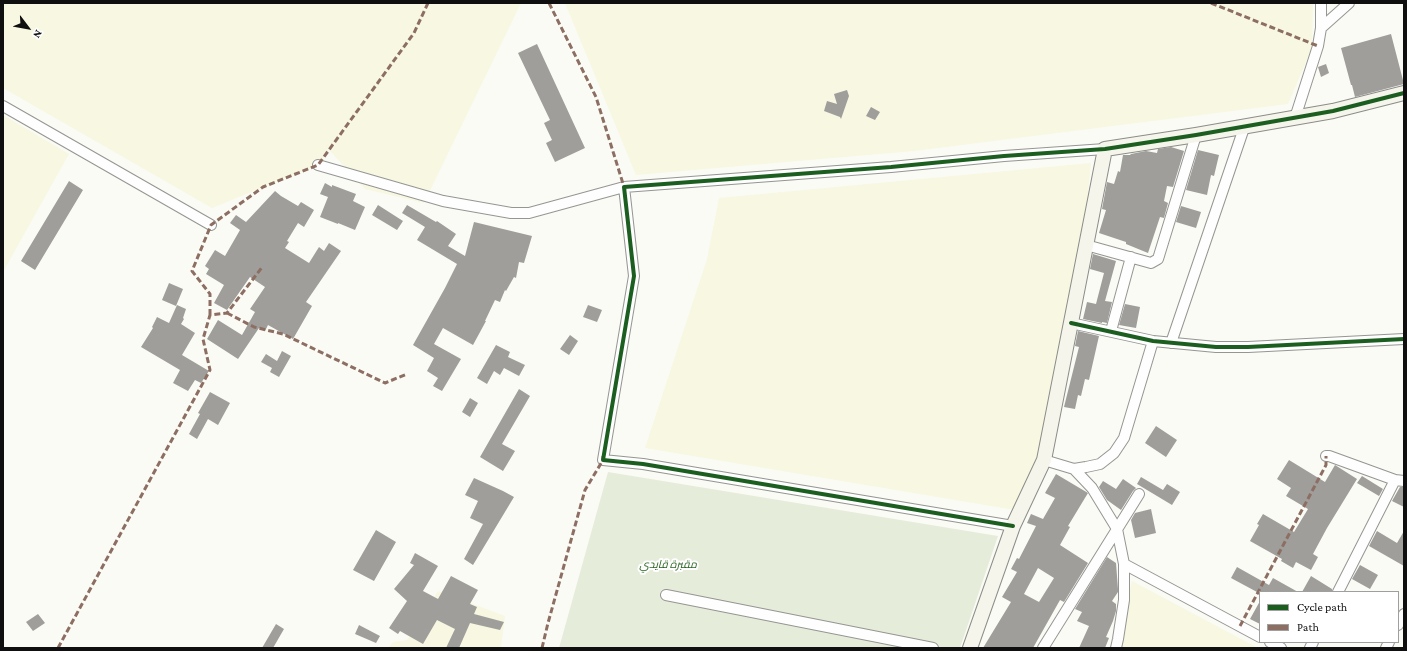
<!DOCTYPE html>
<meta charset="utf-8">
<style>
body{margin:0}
#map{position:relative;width:1407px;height:651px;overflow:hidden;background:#fbfbf5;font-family:"Crimson Pro",serif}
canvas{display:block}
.frame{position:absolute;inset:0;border:4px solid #0f0f0f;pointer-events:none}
.legend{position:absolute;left:1259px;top:591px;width:140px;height:52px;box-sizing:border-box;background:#fff;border:1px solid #9f9f9f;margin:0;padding:5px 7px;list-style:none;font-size:12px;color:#0f0f0f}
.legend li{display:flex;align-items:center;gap:8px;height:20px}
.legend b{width:20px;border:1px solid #9f9f9f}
.north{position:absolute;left:8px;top:8px;width:40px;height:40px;-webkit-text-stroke:3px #fff;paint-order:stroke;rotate:122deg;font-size:11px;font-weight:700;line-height:16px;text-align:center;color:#0f0f0f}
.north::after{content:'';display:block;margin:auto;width:14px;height:18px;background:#0f0f0f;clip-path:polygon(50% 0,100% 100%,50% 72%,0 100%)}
</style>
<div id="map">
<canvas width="1407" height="651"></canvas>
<div class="frame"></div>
<ul class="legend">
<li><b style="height:5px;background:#1b5e20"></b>Cycle path</li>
<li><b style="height:5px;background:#8d6e63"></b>Path</li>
</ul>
<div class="north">N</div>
</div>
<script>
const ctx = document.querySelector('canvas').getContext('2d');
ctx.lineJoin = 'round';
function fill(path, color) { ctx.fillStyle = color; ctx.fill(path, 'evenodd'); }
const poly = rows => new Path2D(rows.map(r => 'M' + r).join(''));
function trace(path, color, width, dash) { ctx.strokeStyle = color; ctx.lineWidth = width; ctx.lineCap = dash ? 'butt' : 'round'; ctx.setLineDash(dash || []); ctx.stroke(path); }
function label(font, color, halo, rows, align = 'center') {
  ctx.font = font + ' "Crimson Pro",Cairo,serif'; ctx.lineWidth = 4; ctx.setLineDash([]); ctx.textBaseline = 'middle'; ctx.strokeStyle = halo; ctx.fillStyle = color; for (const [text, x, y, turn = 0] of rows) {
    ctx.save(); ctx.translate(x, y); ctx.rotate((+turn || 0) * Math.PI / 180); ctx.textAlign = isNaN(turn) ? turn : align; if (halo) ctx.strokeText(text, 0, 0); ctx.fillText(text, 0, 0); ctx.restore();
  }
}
fill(poly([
 [3,3,521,3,424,203,365,189,329,150,318,165,212,208,3,88],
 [565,3,1313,3,1312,48,1288,104,914,151,636,175],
 [3,115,69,154,3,272],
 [1091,163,1084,231,1046,439,1015,510,645,448,707,259,719,198],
 [1132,581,1258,648,1117,648],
 [438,591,505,616,501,648,388,648,393,642,407,640]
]), '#f7f7e2');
fill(poly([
 [608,472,998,536,960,648,559,648]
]), '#e6ecda');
fill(poly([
 [1391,34,1404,84,1355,97,1352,85,1351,85,1341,48],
 [537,44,585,148,555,162,546,143,552,140,544,123,550,120,518,53],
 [1326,64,1329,73,1321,77,1318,67],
 [847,90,849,96,841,119,840,117,824,111,827,101,837,104,834,94],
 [871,107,880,112,875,120,866,116],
 [1171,147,1184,151,1173,187,1167,186,1164,201,1168,203,1164,218,1160,217,1148,253,1126,244,1126,242,1099,233,1106,210,1102,209,1107,182,1114,184,1118,171,1120,172,1123,155,1130,155,1131,154,1146,151,1157,153,1158,149],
 [1198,150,1219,155,1214,176,1211,175,1207,195,1186,190],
 [69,181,83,190,35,270,21,261],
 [325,183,332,187,332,185,356,194,353,201,365,207,355,230,338,223,338,224,320,217,328,197,320,194],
 [275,191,281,196,298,206,301,202,314,210,304,227,298,223,287,241,289,242,285,248,309,263,319,247,324,251,329,243,341,251,306,302,312,306,293,339,268,325,265,331,259,328,238,359,207,339,218,320,242,335,255,312,250,309,265,287,250,277,227,310,214,303,224,285,206,274,209,269,205,266,215,250,225,256,240,230,230,223,236,215,246,222],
 [378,205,403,221,397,230,372,215],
 [407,205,436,222,437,221,456,234,448,246,465,256,474,222,532,236,524,263,519,262,516,278,514,277,506,291,505,290,500,302,495,300,485,321,486,321,473,345,443,328,434,344,461,359,442,391,433,386,438,378,427,371,434,358,413,345,445,288,457,264,417,240,425,227,402,213],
 [1181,206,1201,212,1196,228,1176,222],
 [1093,254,1116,261,1105,301,1112,302,1107,323,1102,322,1102,323,1083,319,1087,302,1096,304,1104,273,1090,269],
 [169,283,183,289,176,306,162,300],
 [1125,304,1140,307,1136,328,1119,325],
 [177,305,186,309,183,318,184,319,181,324,195,333,182,355,209,371,201,383,195,380,188,391,173,383,180,370,141,347,153,328,152,327,157,317,169,323],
 [588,305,602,310,597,322,583,317],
 [1078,331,1099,336,1089,380,1085,379,1081,396,1078,395,1075,409,1064,407,1079,347,1075,346],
 [570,335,578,341,569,355,560,349],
 [496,345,510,352,508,357,525,365,519,376,504,368,500,375,494,371,487,384,477,378],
 [282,351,291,356,279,377,270,372,272,368,261,362,266,354,277,361],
 [519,389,530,396,502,444,515,451,503,471,480,457],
 [210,392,230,403,218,425,208,419,197,439,189,434,200,414,198,413],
 [470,398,478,403,470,417,462,412],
 [1156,426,1177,440,1166,457,1145,443],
 [1289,460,1325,482,1335,465,1357,479,1327,528,1313,554,1318,557,1311,570,1296,562,1293,568,1281,561,1282,559,1250,541,1259,525,1257,524,1263,514,1294,532,1308,509,1286,496,1291,488,1277,479],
 [1056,474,1088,493,1068,526,1070,527,1060,545,1088,563,1064,602,1060,600,1033,648,983,648,1011,602,1002,597,1017,572,1011,569,1017,558,1019,559,1036,526,1027,523,1031,514,1043,519,1055,498,1045,493],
 [1038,568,1054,578,1039,602,1024,594],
 [1362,476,1383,489,1379,496,1357,483],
 [1141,477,1163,490,1167,484,1180,492,1172,505,1137,484],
 [474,478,503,491,514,497,473,565,464,559,483,524,470,518,478,501,465,495],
 [1123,479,1136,488,1133,491,1121,510,1107,500,1099,487,1103,481,1116,489],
 [1400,487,1404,487,1404,507,1392,501],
 [1151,509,1156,533,1135,538,1131,520,1135,513],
 [376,530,396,542,374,581,353,570],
 [1377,531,1397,543,1404,531,1404,566,1369,546],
 [415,553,438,566,423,591,438,599,451,576,478,590,470,604,477,607,474,614,504,622,500,630,470,623,459,648,446,648,455,629,437,620,423,644,400,631,398,634,389,628,407,601,394,589,414,565,410,563],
 [1107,557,1116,563,1118,589,1118,592,1112,601,1116,604,1116,611,1113,621,1106,637,1109,638,1105,648,1079,648,1089,626,1077,621,1082,612,1075,609],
 [1360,565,1378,575,1370,589,1352,579],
 [1237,567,1269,585,1273,578,1298,592,1257,592,1231,578],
 [1311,576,1332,589,1332,592,1302,592],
 [1260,601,1260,624,1250,619],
 [38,614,45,623,33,631,26,622],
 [276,624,284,629,273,648,262,648],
 [359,625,380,636,376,643,355,634]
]), '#9f9e9a');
const street = poly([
 [1321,28,1349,3],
 [3,106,211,225],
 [1295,118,1318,46,1321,28,1321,3],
 [318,165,443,201,511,213,529,213,624,187],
 [1086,245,1151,263,1158,259,1196,135],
 [1071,323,1153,341,1216,347,1248,347,1404,339],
 [1111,331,1131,257],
 [1171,343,1245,125],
 [1326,456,1329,456,1395,480,1404,481],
 [1044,460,1074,469,1092,488,1117,529,1124,564,1124,600,1118,639,1116,648],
 [1074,469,1086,467,1100,464,1114,453,1124,438,1153,341],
 [1013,526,643,464,603,460,634,276,624,187,891,167,1004,156,1105,149],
 [1124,564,1260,637],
 [1338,592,1395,480],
 [666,595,933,648],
 [1398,625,1404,614],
 [1270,642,1281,648],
 [1043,648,1139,494],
 [1310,648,1313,642],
 [1386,648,1389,642]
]);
const secondary = poly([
 [970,648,1013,526,1044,460,1105,149,1196,135,1333,111,1404,93]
]);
trace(street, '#959593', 12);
trace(secondary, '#8c8c89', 16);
trace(street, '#fefefe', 10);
trace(secondary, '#f5f5eb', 14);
trace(poly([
 [549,3,596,97,625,190],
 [1211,3,1318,46],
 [227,313,254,327,283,334,385,383,407,374],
 [210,315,210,294,192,271,211,225,263,187,318,165,414,33,428,3],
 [1240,626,1326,465,1326,456],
 [58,648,210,370,203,339,210,315,227,313,263,266],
 [542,648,548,623,585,490,603,460,603,456]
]), '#8d6e63', 3, [6, 3]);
trace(poly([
 [1071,323,1153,341,1216,347,1248,347,1404,339],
 [1013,526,643,464,603,460,634,276,624,187,891,167,1004,156,1105,149,1196,135,1333,111,1404,93]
]), '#1b5e20', 4);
label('italic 11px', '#2a6521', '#fff', [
 ["مقبرة قايدي",668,565]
]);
</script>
